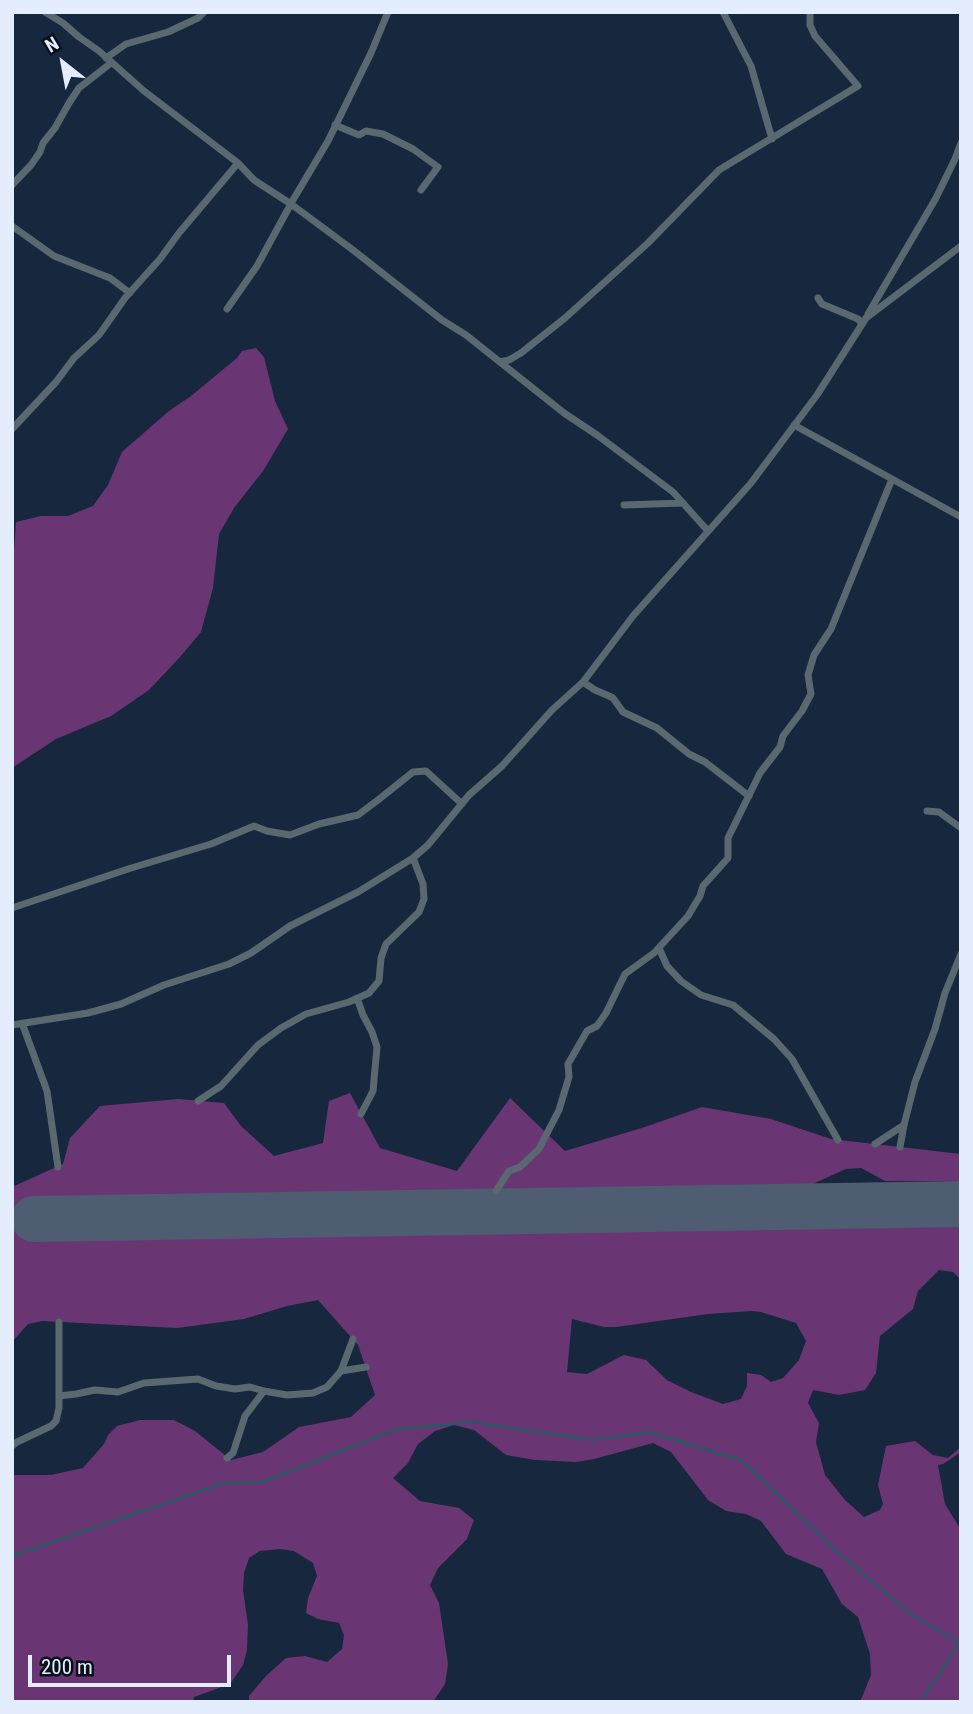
<!DOCTYPE html>
<style>
body{margin:0}
#map{position:relative;width:973px;height:1714px;overflow:hidden;background:#17273e;font-family:"Roboto Condensed",sans-serif}
canvas{display:block}
.frame{position:absolute;inset:0;border:14px solid #e3edfd;pointer-events:none}
.north{position:absolute;left:28px;top:28px;width:70px;height:70px;-webkit-text-stroke:5px #09101a;paint-order:stroke;rotate:329deg;font-size:19px;font-weight:700;line-height:28px;text-align:center;color:#e3edfd}
.north::after{content:'';display:block;margin:auto;width:24px;height:32px;background:#e3edfd;clip-path:polygon(50% 0,100% 100%,50% 72%,0 100%)}
.scale{position:absolute;left:28px;top:1655px;width:203px;height:32px;box-sizing:border-box;border:4px solid #e3edfd;border-top:0;padding-left:9px;font-size:21px;line-height:24px;white-space:nowrap;color:#e3edfd;-webkit-text-stroke:5px #09101a;paint-order:stroke}
</style>
<div id="map">
<canvas width="973" height="1714"></canvas>
<div class="frame"></div>
<div class="north">N</div>
<div class="scale">200 m</div>
</div>
<script>
const ctx = document.querySelector('canvas').getContext('2d');
ctx.lineJoin = 'round';
function fill(path, color) { ctx.fillStyle = color; ctx.fill(path, 'evenodd'); }
const poly = rows => new Path2D(rows.map(r => 'M' + r).join(''));
function trace(path, color, width, dash) { ctx.strokeStyle = color; ctx.lineWidth = width; ctx.lineCap = dash ? 'butt' : 'round'; ctx.setLineDash(dash || []); ctx.stroke(path); }
fill(poly([
 [256,348,264,357,275,401,288,429,263,471,234,508,219,534,213,588,201,632,180,657,149,690,111,716,56,739,12,768,12,579,16,522,41,516,68,516,93,506,108,485,122,452,169,411,191,396,237,358,242,351],
 [350,1093,380,1148,457,1171,510,1098,565,1151,645,1127,702,1107,771,1119,831,1139,961,1154,961,1181,885,1181,861,1168,846,1169,808,1186,787,1189,35,1202,28,1230,93,1233,300,1222,562,1220,890,1214,961,1215,961,1280,953,1272,939,1270,918,1291,913,1309,880,1336,876,1373,865,1390,839,1395,813,1390,808,1403,819,1423,816,1442,825,1475,845,1500,864,1517,880,1510,883,1504,878,1485,886,1446,915,1441,933,1455,948,1458,961,1447,961,1452,943,1464,938,1465,945,1504,961,1530,961,1702,860,1702,871,1675,870,1654,858,1617,842,1604,822,1569,786,1554,761,1521,746,1514,726,1511,708,1500,671,1452,653,1443,594,1459,576,1462,535,1460,506,1455,474,1430,454,1425,435,1431,418,1444,408,1463,393,1478,420,1501,459,1508,474,1520,467,1539,438,1568,430,1585,439,1603,448,1664,445,1684,433,1702,249,1702,249,1696,266,1676,286,1658,305,1656,327,1662,342,1649,344,1635,339,1623,318,1619,306,1613,308,1598,317,1576,313,1563,294,1551,280,1549,260,1551,249,1558,244,1573,243,1590,248,1625,247,1650,243,1665,230,1684,194,1697,193,1702,12,1702,12,1475,51,1475,83,1468,104,1444,108,1435,117,1426,140,1420,174,1420,195,1431,231,1460,263,1452,299,1427,351,1417,375,1395,358,1345,318,1300,287,1306,244,1319,177,1328,42,1321,28,1324,12,1342,12,1187,63,1164,70,1138,100,1106,178,1099,224,1103,241,1126,274,1156,323,1143,329,1101],
 [751,1311,761,1312,796,1323,806,1341,799,1360,783,1378,771,1382,761,1375,747,1373,747,1386,741,1399,723,1404,691,1392,667,1380,646,1360,624,1355,587,1374,567,1372,572,1319,604,1327,616,1327,708,1314]
]), '#693673');
trace(poly([
 [12,1556,224,1483,263,1482,397,1429,473,1422,592,1440,649,1432,741,1460,835,1550,913,1616,961,1643],
 [920,1702,941,1672,959,1642]
]), '#186261', 2);
trace(poly([
 [34,1219,961,1204]
]), '#4e5d72', 46);
trace(poly([
 [45,12,63,23,79,37,99,51,144,91,238,163,254,180,291,204,353,250,442,320,466,335,564,413,597,435,673,492,708,531],
 [723,12,751,66,772,139],
 [106,58,126,44,168,32,198,18,204,12],
 [335,125,359,135,366,131,383,134,413,149,438,167,421,190],
 [12,185,31,165,40,152,43,143,55,128,69,103,79,88,111,63],
 [12,226,54,256,110,278,130,293],
 [818,298,822,304,858,319,862,324],
 [227,309,257,266,293,200,328,141,371,53,388,12],
 [868,314,936,198,955,159,961,143],
 [500,362,509,360,521,353,565,318,648,243,719,170,858,86,815,36,810,25,810,12],
 [794,425,961,517],
 [12,429,56,382,74,358,99,335,125,298,160,259,179,233,238,163],
 [624,505,683,503],
 [583,682,595,690,609,696,613,698,623,712,657,728,689,754,705,762,749,796],
 [927,811,939,812,961,828],
 [12,908,128,869,211,844,254,826,267,831,290,835,319,824,358,815,378,800,413,772,426,771,462,804],
 [659,948,667,966,681,981,701,995,733,1005,774,1039,792,1059,838,1140],
 [357,998,363,1015,372,1032,377,1047,373,1091,361,1114],
 [22,1023,47,1091,58,1167],
 [12,1025,88,1013,121,1004,164,985,229,964,251,953,290,926,358,892,413,858,428,845,469,795,502,766,552,710,583,682,633,616,751,483,817,395,866,318,961,246],
 [198,1101,221,1086,258,1045,281,1028,306,1014,349,1002,369,993,379,981,381,958,386,944,419,912,424,899,423,884,413,858],
 [875,1144,904,1125],
 [900,1147,904,1125,915,1082,935,1029,945,993,961,954],
 [496,1191,509,1171,520,1167,539,1149,559,1110,569,1077,568,1064,587,1031,597,1026,606,1013,625,974,654,953,688,916,700,896,703,886,728,858,728,838,760,773,780,747,783,736,802,711,811,694,808,675,814,655,831,629,892,479],
 [341,1371,366,1367],
 [59,1396,76,1394,95,1390,118,1392,144,1383,198,1379,216,1386,235,1389,250,1387,264,1391,287,1395,313,1393,327,1387,341,1371,353,1339],
 [12,1446,17,1442,51,1426,56,1421,59,1408,59,1322],
 [227,1458,233,1453,245,1416,264,1391]
]), '#59696f', 7);
</script>
